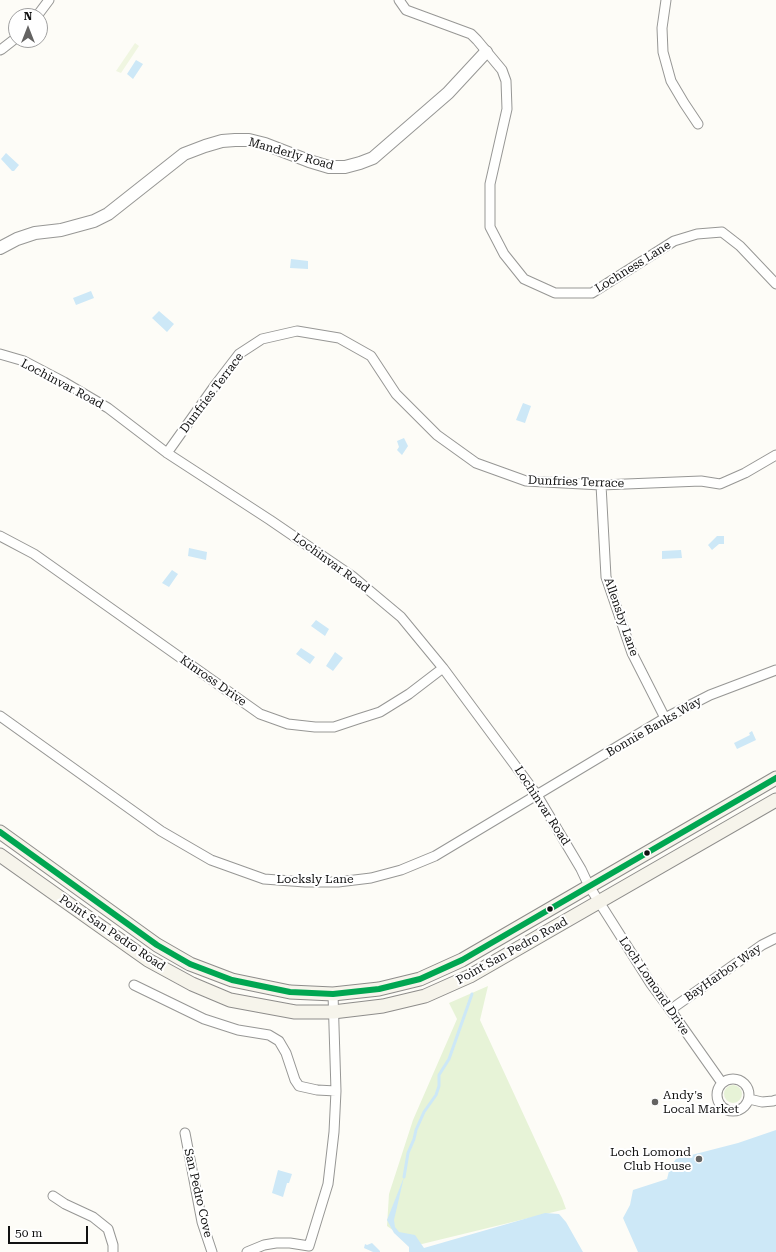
<!DOCTYPE html>
<style>
body{margin:0}
#map{position:relative;width:776px;height:1252px;overflow:hidden;background:#fdfcf7;font-family:"Roboto Serif",serif}
canvas{display:block}
.north{position:absolute;left:8px;top:8px;width:40px;height:40px;box-sizing:border-box;background:#fff;border:1px solid #a0a0a0;border-radius:50%;rotate:0deg;font-size:11px;font-weight:700;line-height:16px;text-align:center;color:#111}
.north::after{content:'';display:block;margin:auto;width:14px;height:18px;background:#646362;clip-path:polygon(50% 0,100% 100%,50% 72%,0 100%)}
.scale{position:absolute;left:8px;top:1226px;width:80px;height:18px;box-sizing:border-box;border:2px solid #111;border-top:0;padding-left:5px;font-size:12px;line-height:14px;white-space:nowrap;color:#111;-webkit-text-stroke:3px #fff;paint-order:stroke}
</style>
<div id="map">
<canvas width="776" height="1252"></canvas>
<div class="north">N</div>
<div class="scale">50 m</div>
</div>
<script>
const ctx = document.querySelector('canvas').getContext('2d');
ctx.lineJoin = 'round';
function fill(path, color) { ctx.fillStyle = color; ctx.fill(path, 'evenodd'); }
const poly = rows => new Path2D(rows.map(r => 'M' + r).join(''));
function trace(path, color, width, dash) { ctx.strokeStyle = color; ctx.lineWidth = width; ctx.lineCap = dash ? 'butt' : 'round'; ctx.setLineDash(dash || []); ctx.stroke(path); }
function label(font, color, halo, rows, align = 'center') {
  ctx.font = font + ' "Roboto Serif",serif'; ctx.lineWidth = 4; ctx.setLineDash([]); ctx.textBaseline = 'middle'; ctx.strokeStyle = halo; ctx.fillStyle = color; for (const [text, x, y, turn = 0] of rows) {
    ctx.save(); ctx.translate(x, y); ctx.rotate((+turn || 0) * Math.PI / 180); ctx.textAlign = isNaN(turn) ? turn : align; if (halo) ctx.strokeText(text, 0, 0); ctx.fillText(text, 0, 0); ctx.restore();
  }
}
fill(poly([
 [488,986,480,1020,562,1198,566,1209,422,1244,411,1243,387,1226,389,1194,413,1120,457,1019,449,1003],
 '724 1094a9 9 0 1 1 18 0a9 9 0 1 1-18 0Z'
]), '#e7f3d7');
fill(poly([
 [135,43,139,46,121,73,116,71]
]), '#f0f6e1');
fill(poly([
 [136,60,143,64,133,79,127,74],
 [6,153,19,165,14,171,12,171,1,159],
 [291,259,308,261,308,269,290,268],
 [91,291,94,298,76,305,73,298],
 [159,311,174,324,167,332,152,318],
 [523,403,531,406,525,423,516,420],
 [404,438,408,446,402,455,397,450,399,447,397,441],
 [717,536,724,536,724,544,719,544,712,550,708,545],
 [189,548,207,552,206,560,188,556],
 [681,550,682,558,662,559,662,551],
 [172,570,178,574,169,587,162,583],
 [316,620,329,629,325,636,311,626],
 [301,648,315,657,310,664,296,654],
 [335,652,343,658,333,671,326,666],
 [752,731,756,740,737,749,734,743,750,735,749,733],
 [776,1130,776,1252,638,1252,623,1218,630,1205,633,1190,667,1179,670,1167,676,1159,738,1143],
 [278,1170,292,1174,289,1183,287,1183,283,1197,272,1193],
 [404,1177,394,1220,395,1227,399,1232,415,1235,424,1248,545,1213,559,1214,566,1222,583,1252,409,1252,409,1247,394,1233,387,1220],
 [372,1243,380,1251,380,1252,373,1252,364,1248,365,1244,367,1245]
]), '#cde8f7');
trace(poly([
 [404,1177,408,1153,414,1139,416,1130,424,1112,436,1095,439,1086,439,1075,449,1059,472,994]
]), '#cde8f7', 3);
const minor = poly([
 [399,0,406,10,471,34,477,40,502,70,506,81,507,109,490,184,490,227,504,254,524,279,555,293,592,293,674,241,697,234,722,232,740,246,776,284],
 [666,0,662,28,663,52,671,81,684,103,698,124],
 [37,16,49,0],
 [0,50,2,49,16,38],
 [0,354,24,361,64,382,108,408,167,453,270,520,352,576,401,617,443,668,537,795,581,869,589,886,651,984,674,1015,722,1083],
 [167,453,216,384,239,354,262,339,297,331,339,338,371,356,396,394,437,435,476,463,526,481,601,485,701,481,720,484,745,473,776,455],
 [601,485,606,577,632,653,665,718],
 [0,536,34,554,260,714,288,724,315,727,334,727,358,719,380,712,409,694,443,668],
 [0,716,161,831,211,860,264,879,305,882,338,882,371,878,401,870,435,856,665,718,710,695,776,670],
 [134,985,204,1019,238,1030,269,1035,279,1041,286,1053,295,1080,299,1086,317,1090,336,1091],
 [670,1010,762,945,776,938],
 '717 1095a16 16 0 1 1 32 0a16 16 0 1 1-32 0Z',
 [749,1099,762,1102,773,1101,776,1100],
 [185,1133,202,1222,212,1252],
 [53,1196,65,1204,93,1217,108,1229,113,1245,113,1252],
 [247,1252,264,1245,276,1243,290,1243,309,1246,328,1184,334,1132,336,1091,333,994]
]);
const tertiary = poly([
 [0,248,17,239,35,233,61,230,94,221,108,214,184,154,205,146,222,141,235,140,249,140,265,144,309,161,329,167,345,167,360,163,373,158,448,93,486,52]
]);
const secondary = poly([
 [0,832,157,945,190,964,232,980,290,992,333,994,379,989,420,979,462,960,776,778],
 [0,855,148,960,192,984,230,1000,295,1012,333,1012,383,1006,425,996,470,976,776,800]
]);
trace(minor, '#979795', 11);
trace(tertiary, '#979795', 14);
trace(secondary, '#8e8d8b', 15);
trace(minor, '#fffffe', 9);
trace(tertiary, '#fffffe', 12);
trace(secondary, '#f6f4eb', 13);
trace(poly([
 [0,832,157,945,190,964,232,980,290,992,333,994,379,989,420,979,462,960,776,778]
]), '#00a651', 6);
for (const [x, y, r, color] of [
 [647,853,3.5,"#111"],
 [550,909,3.5,"#111"],
 [655,1102,4,"#646362"],
 [699,1159,4,"#646362"]
]) { const dot = new Path2D(); dot.arc(x, y, r, 0, 2 * Math.PI); ctx.fillStyle = color; ctx.fill(dot); trace(dot, '#fff', 1.5); }
label('12px', '#111', '#fff', [
 ["Manderly Road",291,154,16],
 ["Lochness Lane",633,267,-32],
 ["Lochinvar Road",62,384,28],
 ["Dunfries Terrace",212,393,-53],
 ["Dunfries Terrace",576,482,2],
 ["Lochinvar Road",331,563,36],
 ["Allensby Lane",621,617,71],
 ["Kinross Drive",213,681,35],
 ["Bonnie Banks Way",654,727,-30],
 ["Lochinvar Road",542,806,57],
 ["Locksly Lane",315,879],
 ["Point San Pedro Road",112,933,34],
 ["Point San Pedro Road",512,951,-29],
 ["BayHarbor Way",723,973,-35],
 ["Loch Lomond Drive",654,986,56],
 ["San Pedro Cove",198,1193,77]
]);
label('12px', '#111', '#fff', [
 ["Andy's",663,1095],
 ["Local Market",663,1109],
 ["Loch Lomond",691,1152,"right"],
 ["Club House",691,1166,"right"]
], 'left');
</script>
